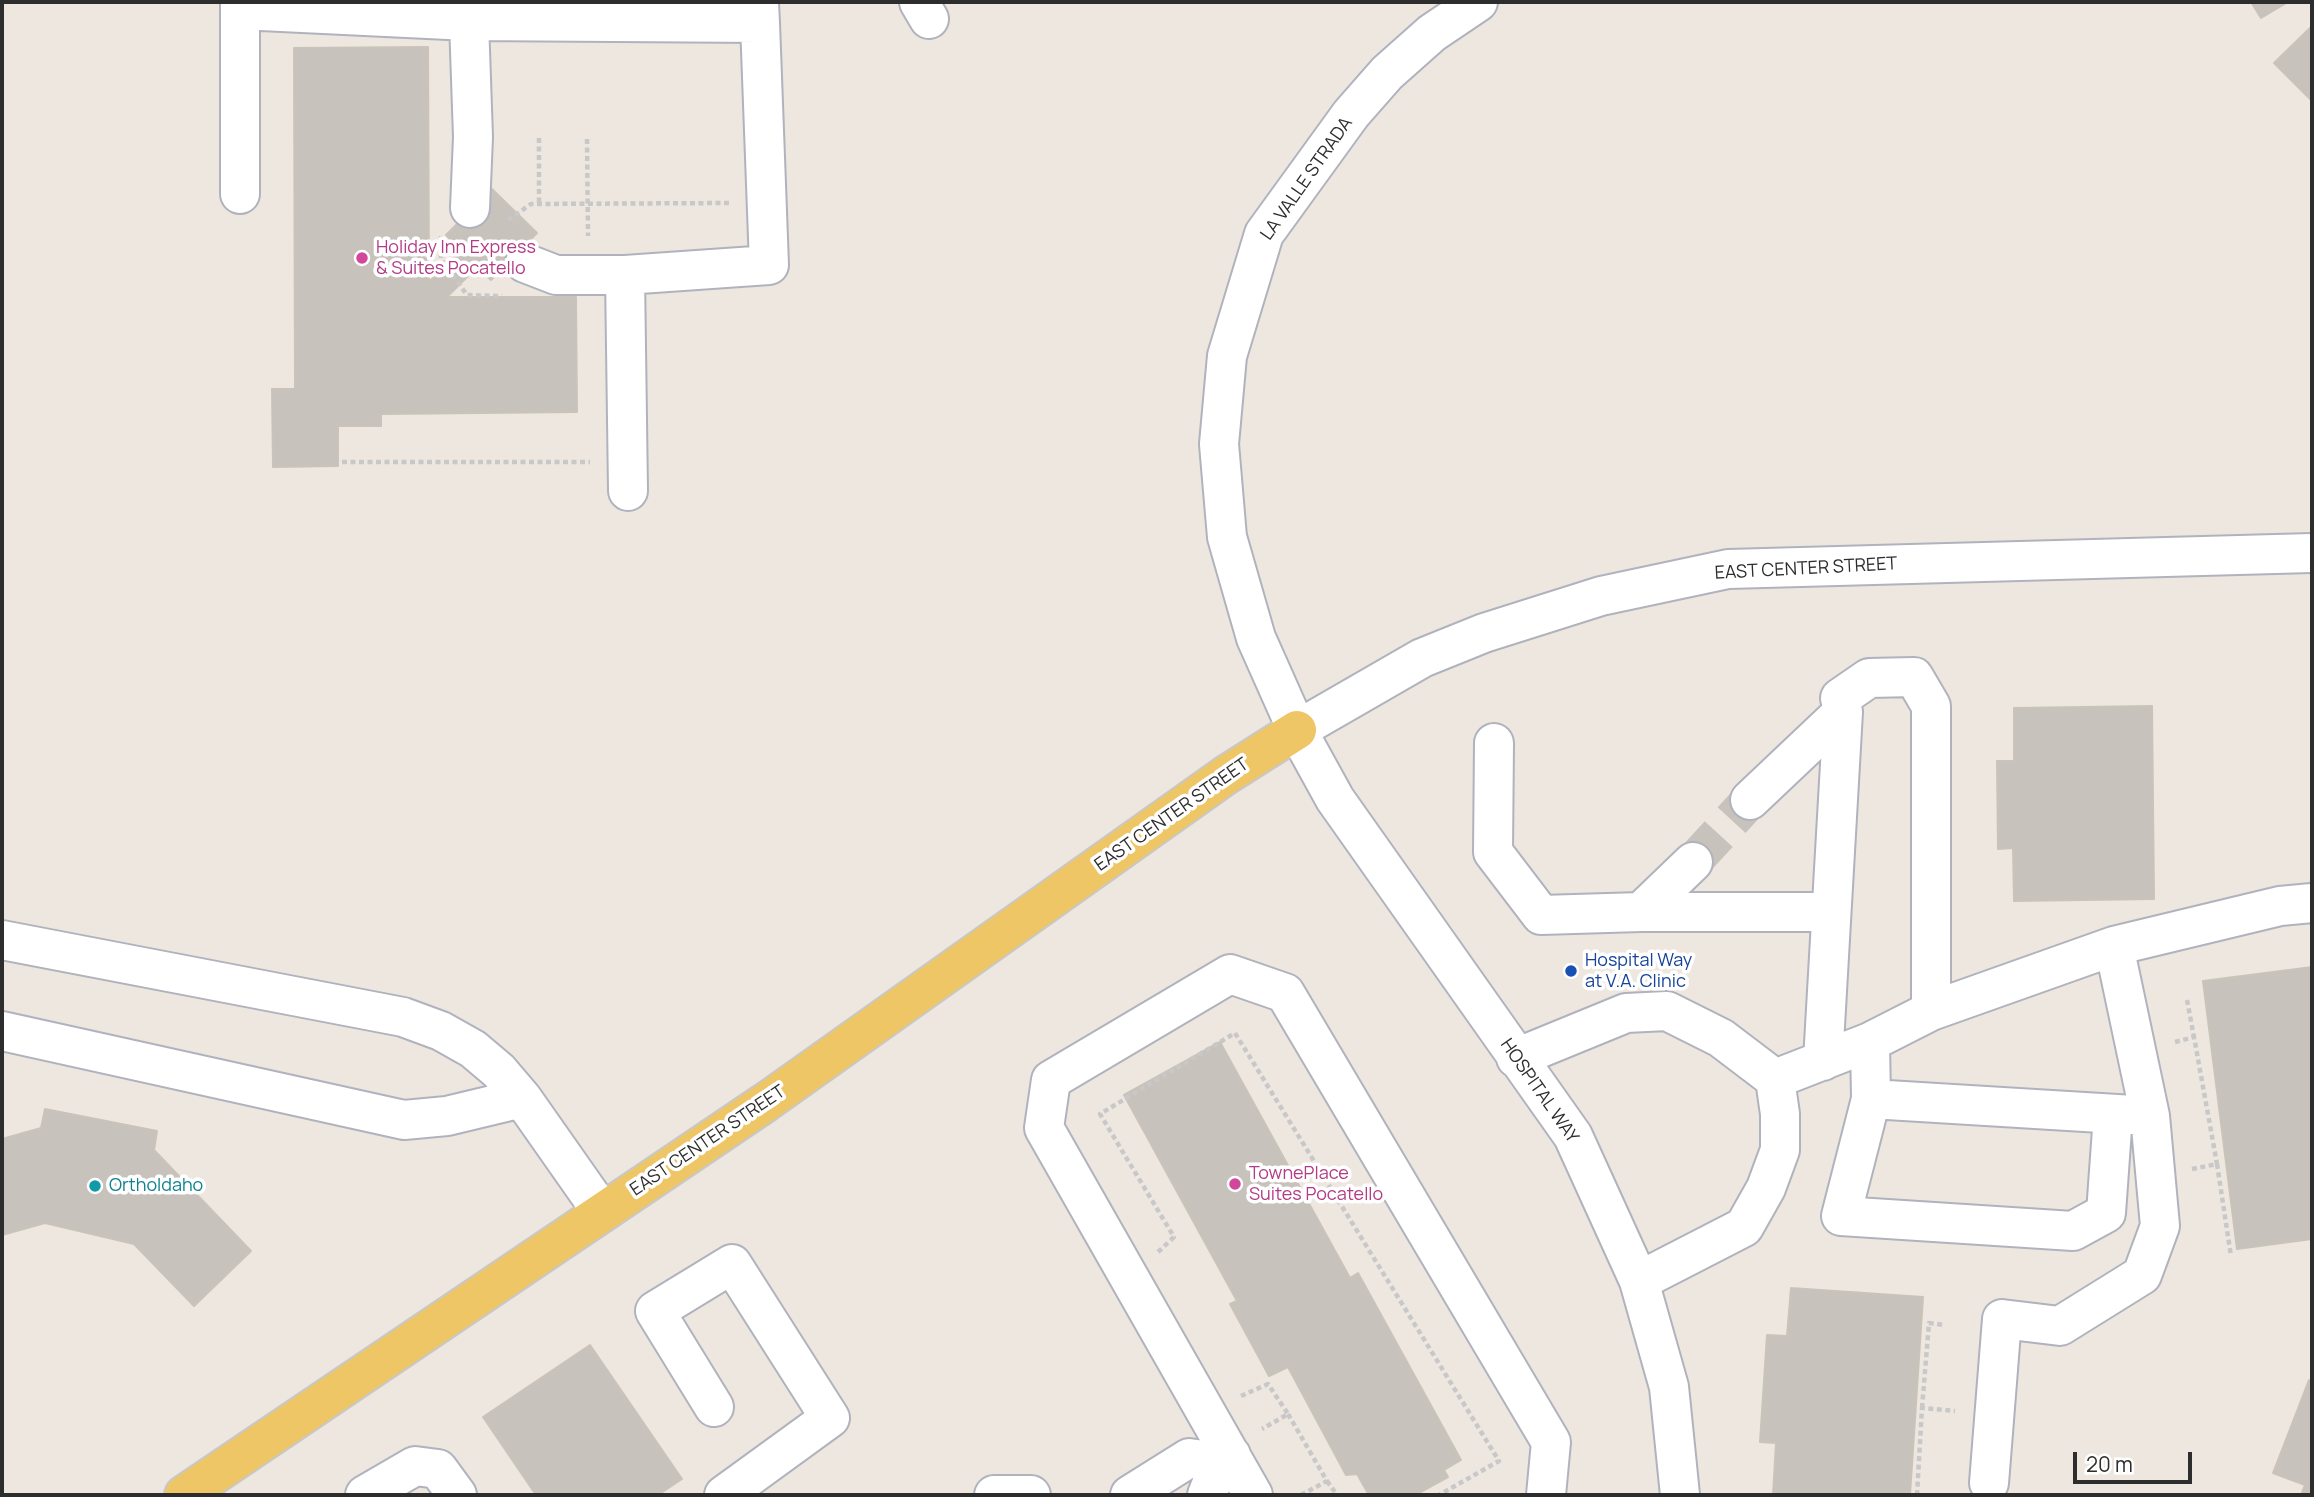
<!DOCTYPE html>
<style>
body{margin:0}
#map{position:relative;width:2314px;height:1497px;overflow:hidden;background:#eee7e0;font-family:Manrope,sans-serif}
canvas{display:block}
.frame{position:absolute;inset:0;border:4px solid #2d2d2d;pointer-events:none}
.scale{position:absolute;left:2073px;top:1452px;width:119px;height:32px;box-sizing:border-box;border:4px solid #2d2d2d;border-top:0;padding-left:9px;font-size:21px;line-height:24px;white-space:nowrap;color:#2d2d2d;-webkit-text-stroke:5px #fff;paint-order:stroke}
</style>
<div id="map">
<canvas width="2314" height="1497"></canvas>
<div class="frame"></div>
<div class="scale">20 m</div>
</div>
<script>
const ctx = document.querySelector('canvas').getContext('2d');
ctx.lineJoin = 'round';
function fill(path, color) { ctx.fillStyle = color; ctx.fill(path, 'evenodd'); }
const poly = rows => new Path2D(rows.map(r => 'M' + r).join(''));
function trace(path, color, width, dash) { ctx.strokeStyle = color; ctx.lineWidth = width; ctx.lineCap = dash ? 'butt' : 'round'; ctx.setLineDash(dash || []); ctx.stroke(path); }
function label(font, color, halo, rows, align = 'center') {
  ctx.font = font + ' Manrope,sans-serif'; ctx.lineWidth = 7; ctx.setLineDash([]); ctx.textBaseline = 'middle'; ctx.strokeStyle = halo; ctx.fillStyle = color; for (const [text, x, y, turn = 0] of rows) {
    ctx.save(); ctx.translate(x, y); ctx.rotate((+turn || 0) * Math.PI / 180); ctx.textAlign = isNaN(turn) ? turn : align; if (halo) ctx.strokeText(text, 0, 0); ctx.fillText(text, 0, 0); ctx.restore();
  }
}
const building = poly([
 [2251,2,2288,2,2261,18,2251,2],
 [2312,26,2312,101,2274,63,2312,26],
 [428,47,429,282,461,250,446,235,492,189,537,233,491,280,477,267,447,297,576,297,577,412,381,414,381,426,338,426,338,466,273,467,272,389,295,389,294,48,428,47],
 [2152,706,2154,899,2014,901,2013,848,1998,849,1997,761,2014,761,2014,708,2152,706],
 [2312,967,2312,1239,2237,1249,2203,981,2312,967],
 [1220,1042,1350,1278,1358,1273,1461,1460,1444,1470,1448,1477,1415,1495,1369,1495,1357,1474,1346,1475,1288,1367,1269,1376,1230,1304,1237,1301,1124,1095,1220,1042],
 [45,1109,157,1131,154,1150,251,1251,194,1306,134,1244,45,1223,2,1235,2,1139,41,1128,45,1109],
 [1791,1288,1923,1297,1910,1495,1773,1495,1776,1443,1760,1442,1767,1335,1787,1336,1791,1288],
 [590,1345,682,1479,658,1495,536,1495,483,1417,590,1345],
 [2309,1380,2312,1381,2312,1495,2301,1495,2305,1485,2273,1473,2309,1380]
]);
fill(building, '#c7c2bb');
trace(building, '#cac3b9', 2);
trace(poly([
 [470,208,525,263],
 [1693,862,1750,800]
]), '#c7c2bc', 38, [38, 19]);
const minor = poly([
 [919,2,929,19],
 [1478,2,1432,33,1387,73,1351,114,1264,234,1227,356,1219,444,1227,537,1256,638,1297,730,1335,799,1573,1136,1639,1281,1669,1387,1680,1495],
 [240,10,469,21,760,23,759,2],
 [469,21,473,137,470,208],
 [240,194,240,2],
 [525,263,556,275,625,275],
 [628,491,625,275,769,265,760,23],
 [1297,730,1422,658,1484,633,1601,596,1728,569,2312,553],
 [1494,743,1493,852,1541,915,1641,912],
 [1750,800,1843,712],
 [1693,862,1641,912,1830,912],
 [2,940,403,1017,441,1031,473,1049,499,1071,522,1098,447,1116,404,1120,2,1031],
 [1870,1042,1871,1099,2150,1116,2114,946],
 [1516,1058,1626,1013,1667,1011,1721,1038,1775,1079,1870,1042,1931,1011,2114,946,2280,906,2312,903],
 [1823,1061,1843,712,1840,698,1869,678,1914,677,1931,706,1931,1011],
 [522,1098,602,1212],
 [1871,1099,1841,1216,2073,1231,2106,1213,2113,1115],
 [1639,1281,1744,1227,1766,1188,1780,1150,1780,1114,1775,1079],
 [714,1407,655,1311,732,1264,830,1418,724,1495],
 [1989,1483,2002,1319,2060,1326,2142,1275,2160,1226,2150,1116],
 [365,1495,415,1466,438,1469,457,1495],
 [994,1495,1031,1495],
 [1130,1495,1189,1458,1220,1462],
 [1207,1495,1220,1462,1231,1455],
 [1253,1495,1044,1128,1051,1080,1230,974,1285,993,1551,1442,1546,1495]
]);
const major = poly([
 [184,1495,766,1102,1226,775,1297,730]
]);
trace(minor, '#b0b3bd', 42);
trace(major, '#c8c8c8', 42);
trace(poly([
 [539,138,539,204],
 [587,139,588,236],
 [508,220,531,204,729,203],
 [441,236,441,259,467,295,502,296],
 [342,462,590,462],
 [2187,1000,2194,1037],
 [2175,1042,2194,1037,2217,1164],
 [2192,1169,2217,1164,2231,1256],
 [1158,1252,1174,1237,1100,1114,1235,1033,1499,1461,1439,1495],
 [1241,1396,1268,1384,1288,1414,1262,1429],
 [1922,1408,1929,1323,1944,1325],
 [1288,1414,1327,1481,1301,1495],
 [1327,1481,1337,1495],
 [1917,1495,1922,1408,1955,1411]
]), '#c8c8c8', 4.5, [5, 3.5]);
trace(minor, '#fff', 38);
trace(major, '#eec665', 38);
for (const [x, y, r, color] of [
 [362,258,7,"#d1479c"],
 [1571,971,7,"#1a4fb4"],
 [1235,1184,7,"#d1479c"],
 [95,1186,7,"#0f9aa8"]
]) { const dot = new Path2D(); dot.arc(x, y, r, 0, 2 * Math.PI); ctx.fillStyle = color; ctx.fill(dot); trace(dot, '#fff', 2.5); }
label('18px', '#2d2d2d', '#fff', [
 ["LA VALLE STRADA",1307,179,-55],
 ["EAST CENTER STREET",1806,569,-3],
 ["EAST CENTER STREET",1172,815,-35],
 ["HOSPITAL WAY",1539,1091,55],
 ["EAST CENTER STREET",708,1141,-34]
]);
label('18px', '#b23c85', '#fff', [
 ["Holiday Inn Express",376,248],
 ["& Suites Pocatello",376,269],
 ["TownePlace",1249,1174],
 ["Suites Pocatello",1249,1195]
], 'left');
label('18px', '#164399', '#fff', [
 ["Hospital Way",1585,961],
 ["at V.A. Clinic",1585,982]
], 'left');
label('18px', '#0d838f', '#fff', [
 ["OrthoIdaho",109,1186]
], 'left');
</script>
